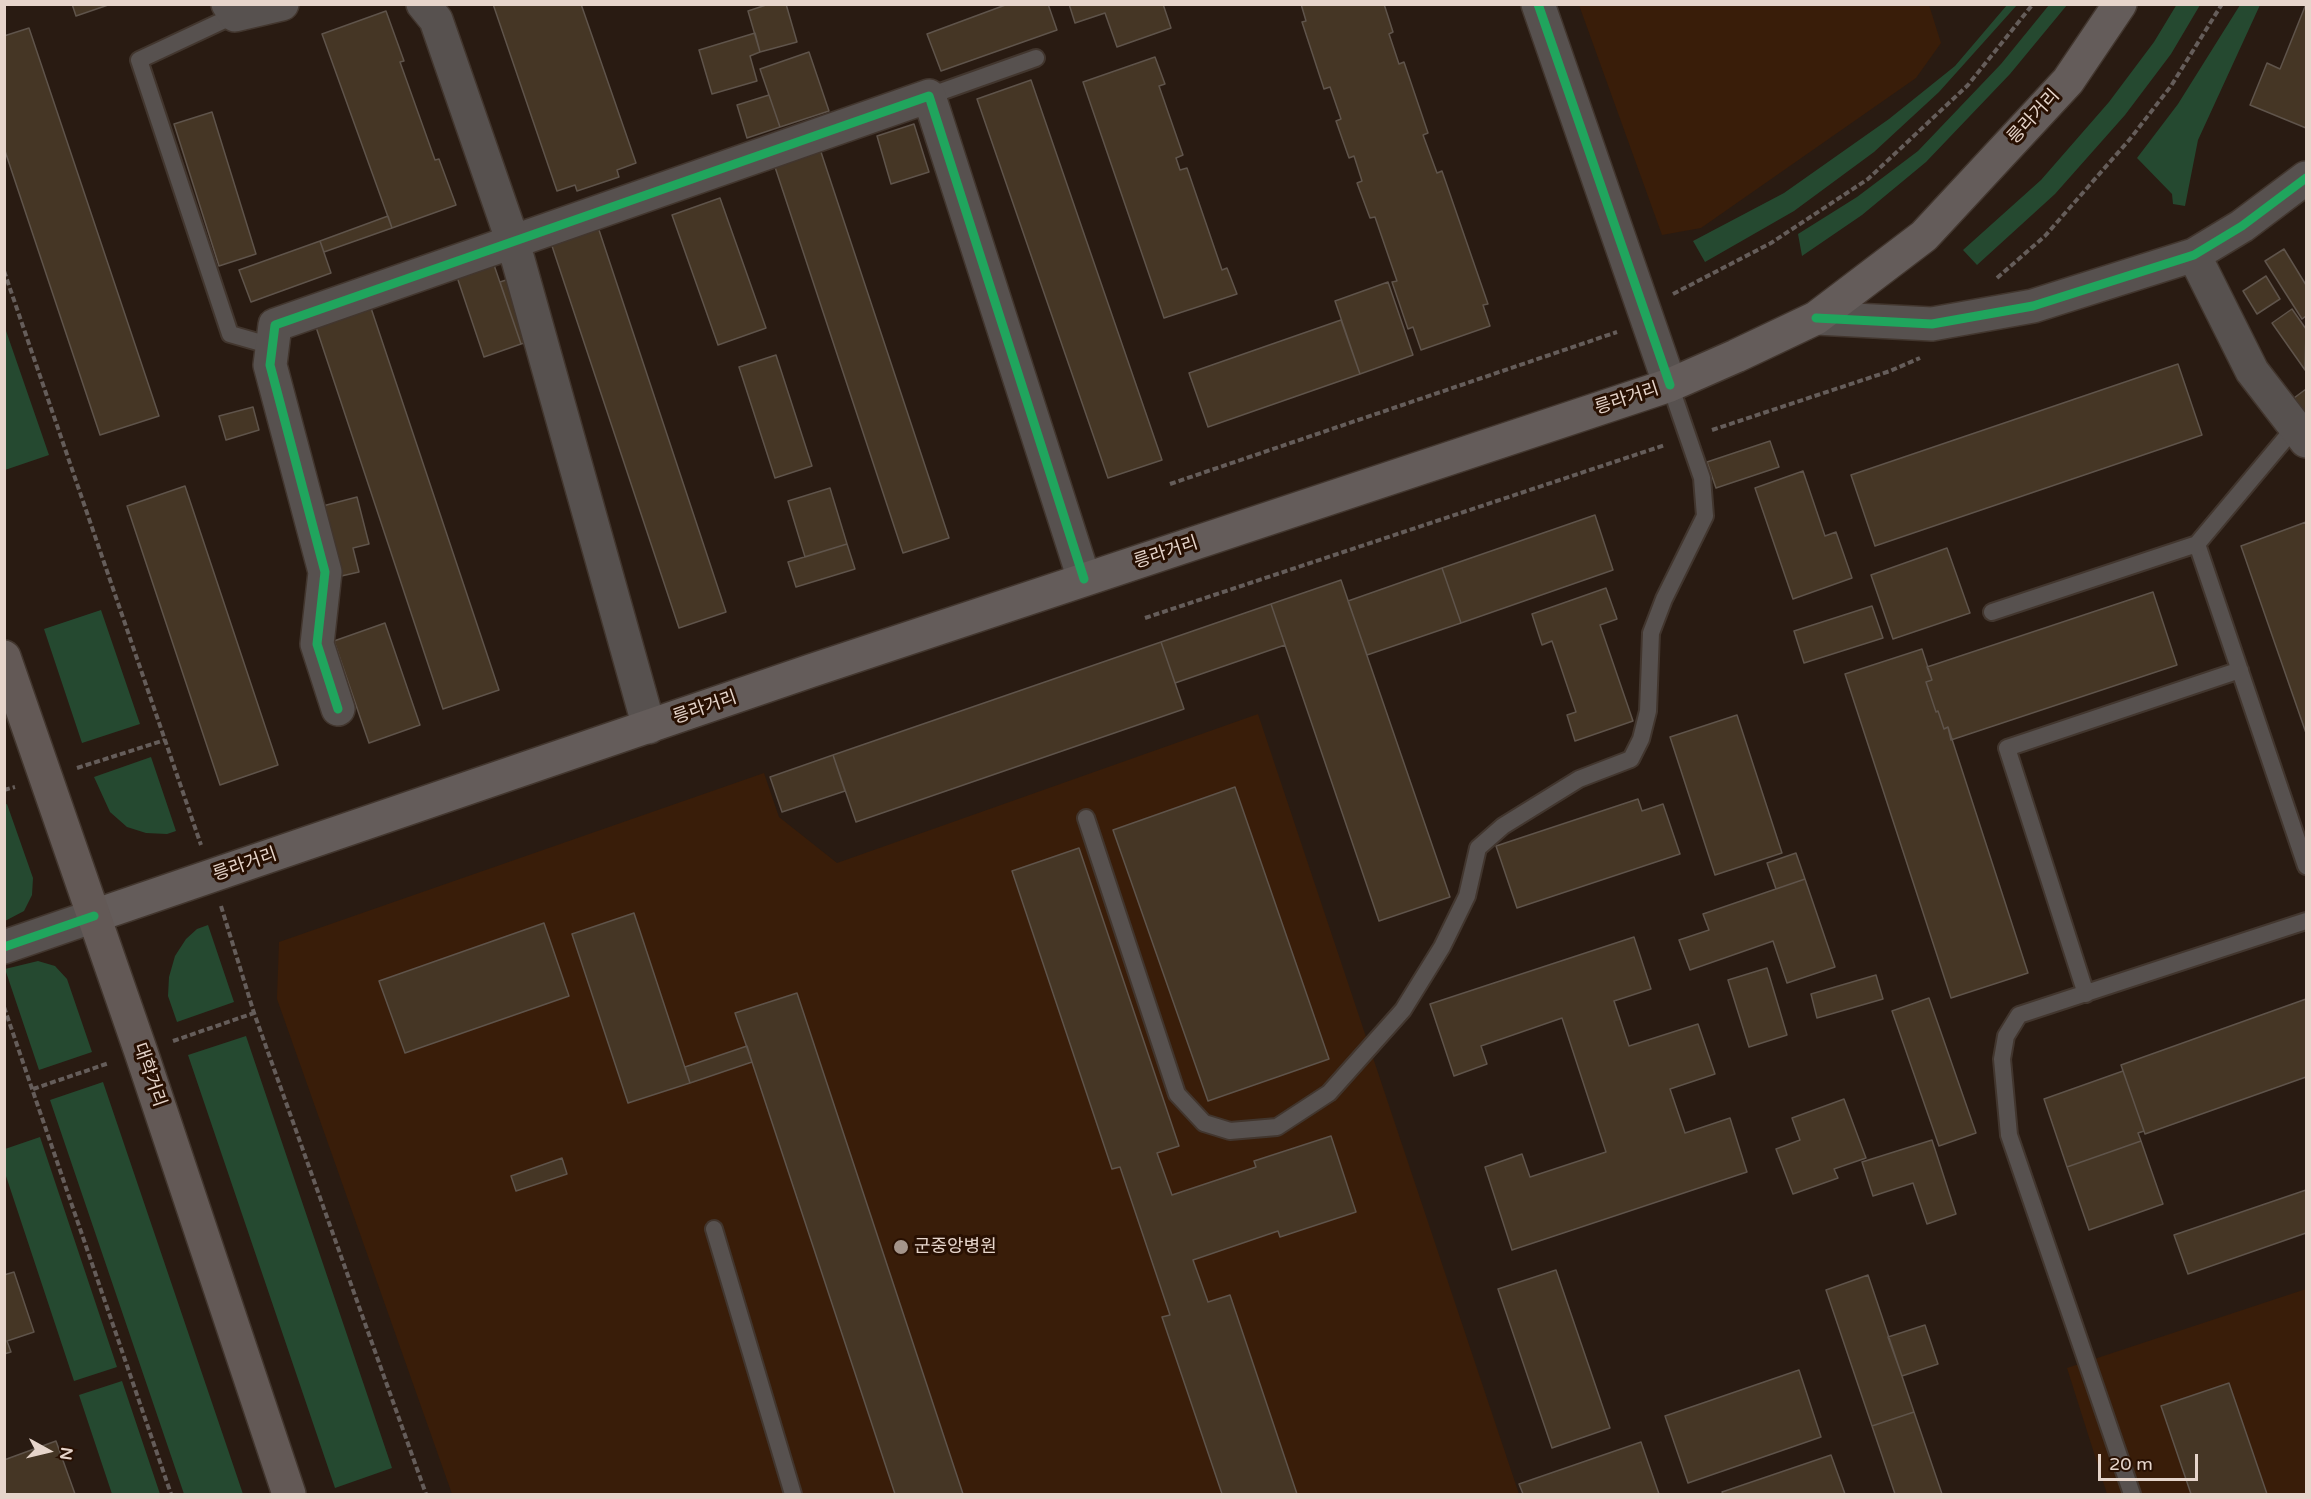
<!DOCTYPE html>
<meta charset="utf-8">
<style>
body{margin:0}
#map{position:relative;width:2311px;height:1499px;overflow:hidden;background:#291b12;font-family:"Varela Round",sans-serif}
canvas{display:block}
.frame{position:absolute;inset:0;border:6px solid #e6d5cb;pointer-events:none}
.north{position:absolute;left:18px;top:1421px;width:60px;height:60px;-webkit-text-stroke:4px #281002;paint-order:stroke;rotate:98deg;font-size:16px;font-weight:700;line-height:24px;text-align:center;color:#e6d5cb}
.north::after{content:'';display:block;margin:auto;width:21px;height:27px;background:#e6d5cb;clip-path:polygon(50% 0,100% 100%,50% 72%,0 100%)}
.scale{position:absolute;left:2098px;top:1454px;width:100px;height:27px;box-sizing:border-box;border:3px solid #e6d5cb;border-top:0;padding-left:8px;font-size:18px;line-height:21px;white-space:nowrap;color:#e6d5cb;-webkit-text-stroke:4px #281002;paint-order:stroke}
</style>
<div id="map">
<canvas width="2311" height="1499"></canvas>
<div class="frame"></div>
<div class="north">N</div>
<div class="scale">20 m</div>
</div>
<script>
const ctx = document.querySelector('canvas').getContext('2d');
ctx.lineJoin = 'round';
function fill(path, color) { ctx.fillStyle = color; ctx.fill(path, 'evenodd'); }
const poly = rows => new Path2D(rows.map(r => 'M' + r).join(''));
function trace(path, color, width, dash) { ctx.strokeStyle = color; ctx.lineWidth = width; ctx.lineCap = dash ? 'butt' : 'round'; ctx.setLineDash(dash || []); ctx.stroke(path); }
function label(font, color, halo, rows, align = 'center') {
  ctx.font = font + ' "Varela Round","Noto Sans KR",sans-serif'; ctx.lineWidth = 6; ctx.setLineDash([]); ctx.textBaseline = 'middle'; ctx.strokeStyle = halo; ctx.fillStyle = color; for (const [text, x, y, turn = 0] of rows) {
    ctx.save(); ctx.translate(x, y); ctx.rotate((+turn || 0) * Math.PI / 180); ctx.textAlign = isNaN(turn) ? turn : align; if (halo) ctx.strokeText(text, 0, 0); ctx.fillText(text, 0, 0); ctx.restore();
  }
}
fill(poly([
 [1579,5,1929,5,1941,43,1916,78,1701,228,1662,235],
 [1258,714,1519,1494,452,1494,277,999,279,942,764,773,779,817,837,863],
 [2306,1289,2306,1494,2107,1494,2067,1368]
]), '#391d09');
fill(poly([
 [2177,4,2200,5,2171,54,2125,115,2055,194,1977,265,1963,250,2041,180,2109,102,2154,42],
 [2007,5,2017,5,1939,92,1874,152,1794,211,1705,262,1693,241,1784,193,1889,119,1955,66],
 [2049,5,2067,5,2010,74,1926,162,1862,215,1802,256,1798,234,1857,197,1918,151,2001,64],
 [2240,5,2260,5,2198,140,2185,206,2173,204,2172,194,2137,158,2178,104],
 [4,325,49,455,5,470,4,470],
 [101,610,140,724,82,743,44,629],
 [151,757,176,831,167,834,146,833,127,827,110,812,94,777],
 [7,804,33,878,32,895,24,911,5,921,4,805],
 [208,925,234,1002,177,1022,168,996,169,977,175,956,186,939,197,929],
 [38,961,55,966,67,979,92,1052,39,1070,5,969],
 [246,1036,392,1468,335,1488,188,1055],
 [103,1082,243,1494,184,1494,50,1100],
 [40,1137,117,1367,74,1381,5,1173,5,1149],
 [122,1381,160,1494,112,1494,79,1395]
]), '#254930');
const building = poly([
 [72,4,111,4,76,16,72,4],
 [493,4,581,4,636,163,617,170,619,177,577,191,575,185,557,191,493,4],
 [769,4,786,4,797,42,760,52,748,11,769,4],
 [1008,4,1048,4,1057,30,941,71,927,34,1008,4],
 [1069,4,1163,4,1171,28,1117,47,1105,13,1075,23,1069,4],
 [1301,4,1384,4,1393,32,1389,34,1399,64,1404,62,1428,133,1423,135,1437,173,1442,171,1488,304,1483,305,1490,326,1421,350,1413,327,1408,329,1392,282,1397,281,1375,217,1370,218,1357,183,1362,181,1354,156,1349,158,1336,121,1341,119,1330,87,1324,89,1302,22,1306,21,1301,4],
 [2306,4,2306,128,2250,105,2267,63,2280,69,2306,4],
 [386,11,404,61,400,62,435,160,439,159,456,205,392,228,322,34,386,11],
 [29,28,159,416,100,435,4,148,4,36,29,28],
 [755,33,760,52,750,56,757,81,712,94,699,50,755,33],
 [809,52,829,111,780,127,760,69,809,52],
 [1155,57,1165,84,1159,86,1183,155,1176,158,1180,170,1187,168,1222,270,1227,268,1237,294,1164,318,1083,82,1155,57],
 [1031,80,1162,460,1108,478,977,99,1031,80],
 [769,95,780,127,747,138,737,105,769,95],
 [212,112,256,254,219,266,174,124,212,112],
 [914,124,929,172,891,184,877,136,914,124],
 [819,146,949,538,903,553,773,161,819,146],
 [720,198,766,328,718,345,672,215,720,198],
 [388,216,392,228,324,252,320,241,388,216],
 [598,227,726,612,679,628,551,243,598,227],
 [320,241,331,273,251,302,239,270,320,241],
 [2284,249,2306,285,2306,316,2302,319,2265,261,2284,249],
 [493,262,521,344,484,357,456,274,493,262],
 [2266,276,2280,299,2257,314,2243,291,2266,276],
 [512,278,533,340,521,344,500,282,512,278],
 [1388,282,1413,355,1360,374,1335,301,1388,282],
 [370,305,499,690,443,709,315,324,370,305],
 [2292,309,2306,329,2305,370,2272,323,2292,309],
 [1341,320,1360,374,1208,427,1189,373,1341,320],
 [776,355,812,466,775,478,739,367,776,355],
 [2178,364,2202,435,1875,546,1851,475,2178,364],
 [2306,389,2306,414,2294,398,2306,389],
 [253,407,259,430,226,440,219,416,253,407],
 [1770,441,1779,467,1716,488,1707,462,1770,441],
 [1803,471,1825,536,1836,532,1852,578,1793,599,1755,488,1803,471],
 [185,486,278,765,220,785,127,506,185,486],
 [830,488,847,544,805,557,788,501,830,488],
 [357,497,369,544,353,548,359,572,337,577,319,507,357,497],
 [1595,515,1613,570,1461,623,1442,568,1595,515],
 [2306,522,2306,733,2241,546,2306,522],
 [847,544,855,569,796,587,788,562,847,544],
 [1947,548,1970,613,1893,639,1871,575,1947,548],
 [1442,568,1461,623,1367,655,1348,601,1442,568],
 [1341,580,1450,897,1379,921,1271,604,1341,580],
 [1606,588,1617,619,1600,625,1633,721,1575,741,1567,715,1576,712,1552,641,1542,645,1532,614,1606,588],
 [2153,592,2177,665,1951,740,1948,727,1944,729,1938,711,1936,712,1926,682,1932,680,1927,667,2153,592],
 [1271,604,1285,645,1175,683,1161,642,1271,604],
 [1872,606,1883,638,1804,663,1794,631,1872,606],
 [385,623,420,725,369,743,334,641,385,623],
 [1161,642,1184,709,856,822,833,755,1161,642],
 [1922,649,1932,680,1926,682,1936,712,1938,711,1944,729,1948,727,2028,973,1951,998,1845,674,1922,649],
 [1737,715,1782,853,1715,875,1670,737,1737,715],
 [833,755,845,791,782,812,770,777,833,755],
 [1235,787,1329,1059,1208,1101,1113,830,1235,787],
 [1638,799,1642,811,1663,804,1680,854,1517,908,1496,846,1638,799],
 [1079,848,1179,1146,1157,1153,1172,1195,1256,1167,1254,1161,1331,1136,1356,1212,1280,1237,1278,1231,1193,1260,1208,1302,1230,1295,1297,1494,1222,1494,1162,1317,1170,1315,1120,1167,1112,1169,1012,871,1079,848],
 [1796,853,1805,879,1776,889,1767,863,1796,853],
 [1805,879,1835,967,1787,983,1773,941,1690,970,1679,940,1709,930,1703,914,1805,879],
 [634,913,690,1083,628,1103,572,934,634,913],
 [544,923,569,996,405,1053,379,981,544,923],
 [1634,937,1651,989,1614,1001,1629,1046,1698,1024,1715,1074,1670,1089,1685,1133,1730,1118,1747,1172,1512,1250,1485,1167,1522,1154,1530,1177,1606,1152,1562,1018,1481,1046,1487,1064,1454,1076,1430,1004,1634,937],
 [1767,968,1787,1035,1749,1047,1728,980,1767,968],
 [1876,975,1883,999,1817,1018,1811,994,1876,975],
 [797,993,963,1494,895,1494,752,1062,735,1013,797,993],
 [1929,998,1976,1133,1939,1146,1892,1011,1929,998],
 [2306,999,2306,1077,2145,1134,2121,1065,2306,999],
 [747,1046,752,1062,690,1083,685,1067,747,1046],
 [2123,1071,2144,1131,2138,1133,2141,1141,2067,1167,2044,1099,2123,1071],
 [1844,1099,1866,1158,1834,1169,1838,1178,1793,1194,1776,1149,1800,1140,1792,1118,1844,1099],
 [1932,1140,1956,1214,1927,1224,1913,1183,1873,1196,1862,1162,1932,1140],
 [2141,1141,2163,1204,2089,1230,2067,1167,2141,1141],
 [562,1158,567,1174,516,1191,511,1176,562,1158],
 [2306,1190,2306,1233,2188,1274,2174,1235,2306,1190],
 [1556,1270,1610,1428,1552,1448,1498,1289,1556,1270],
 [14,1272,34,1332,7,1341,11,1352,4,1354,4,1275,14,1272],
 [1868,1275,1914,1412,1872,1426,1826,1290,1868,1275],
 [1925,1325,1938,1364,1902,1376,1888,1337,1925,1325],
 [1799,1370,1821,1437,1688,1483,1665,1416,1799,1370],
 [2229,1383,2267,1494,2191,1494,2161,1406,2229,1383],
 [1914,1412,1942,1494,1895,1494,1872,1426,1914,1412],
 [56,1441,75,1494,4,1494,4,1460,56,1441],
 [1641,1442,1659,1494,1523,1494,1519,1484,1641,1442],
 [1831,1455,1845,1494,1723,1494,1722,1492,1831,1455]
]);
fill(building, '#453625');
trace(building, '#5f544b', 1.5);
const service = poly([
 [235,15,139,60,230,334,272,346],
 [929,96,1036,58],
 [2197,544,2306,866],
 [1992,612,2197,544,2295,427],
 [1086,818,1177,1094,1204,1123,1230,1131,1277,1127,1329,1093,1403,1010,1442,947,1467,896,1478,848,1503,826,1579,779,1631,759,1641,739,1648,711,1651,633,1664,599,1705,516,1702,478,1670,385],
 [2086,994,2007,748,2240,670],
 [714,1229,793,1494],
 [2132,1494,2009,1135,2002,1059,2006,1036,2019,1015,2306,921]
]);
const minor = poly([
 [228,4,235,15,282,4],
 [423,4,436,20,513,242,649,727],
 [1538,4,1670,385],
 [2194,255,2252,371,2306,441],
 [1816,318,1932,324,2033,306,2194,255,2242,226,2306,178],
 [338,709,317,644,325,572,270,365,275,325,929,96,1084,579],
 [4,947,94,916]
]);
const secondary = poly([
 [94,916,810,671,1670,385,1736,356,1816,318,1924,236,2068,81,2120,4]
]);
const primary = poly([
 [4,657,141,1052,289,1494]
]);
trace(service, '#42362e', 20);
trace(minor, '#42362e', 36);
trace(secondary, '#42362e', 36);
trace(primary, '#42362e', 36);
trace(poly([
 [4,271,201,845],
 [1997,278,2045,236,2130,139,2171,86,2222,4],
 [1673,294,1771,243,1868,179,1968,85,2033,4],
 [1712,430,1890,371,1920,358],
 [1170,484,1617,332],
 [1145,618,1665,445],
 [77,768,165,740],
 [4,790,15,787],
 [221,906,254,1013,426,1494],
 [4,1007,171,1494],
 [173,1041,254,1013],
 [33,1089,109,1063]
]), '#655d5a', 4, [6, 3]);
trace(service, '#57514f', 16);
trace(minor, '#57514f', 33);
trace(secondary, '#645c5a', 33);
trace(primary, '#635956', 33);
trace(poly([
 [1538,4,1670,385],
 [1816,318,1932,324,2033,306,2194,255,2242,226,2306,178],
 [338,709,317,644,325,572,270,365,275,325,929,96,1084,579],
 [4,947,94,916]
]), '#20a55d', 9);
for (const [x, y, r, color] of [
 [901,1247,8,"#a4948a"]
]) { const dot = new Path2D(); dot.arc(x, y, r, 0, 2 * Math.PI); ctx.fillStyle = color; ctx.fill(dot); trace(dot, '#281002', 2); }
label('18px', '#e6d5cb', '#281002', [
 ["릉라거리",2034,117,-47],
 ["릉라거리",1627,399,-18],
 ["릉라거리",1166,553,-18],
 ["릉라거리",705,708,-19],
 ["릉라거리",245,865,-19],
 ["대학거리",149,1075,71]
]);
label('18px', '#e6d5cb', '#281002', [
 ["군중앙병원",914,1247]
], 'left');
</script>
